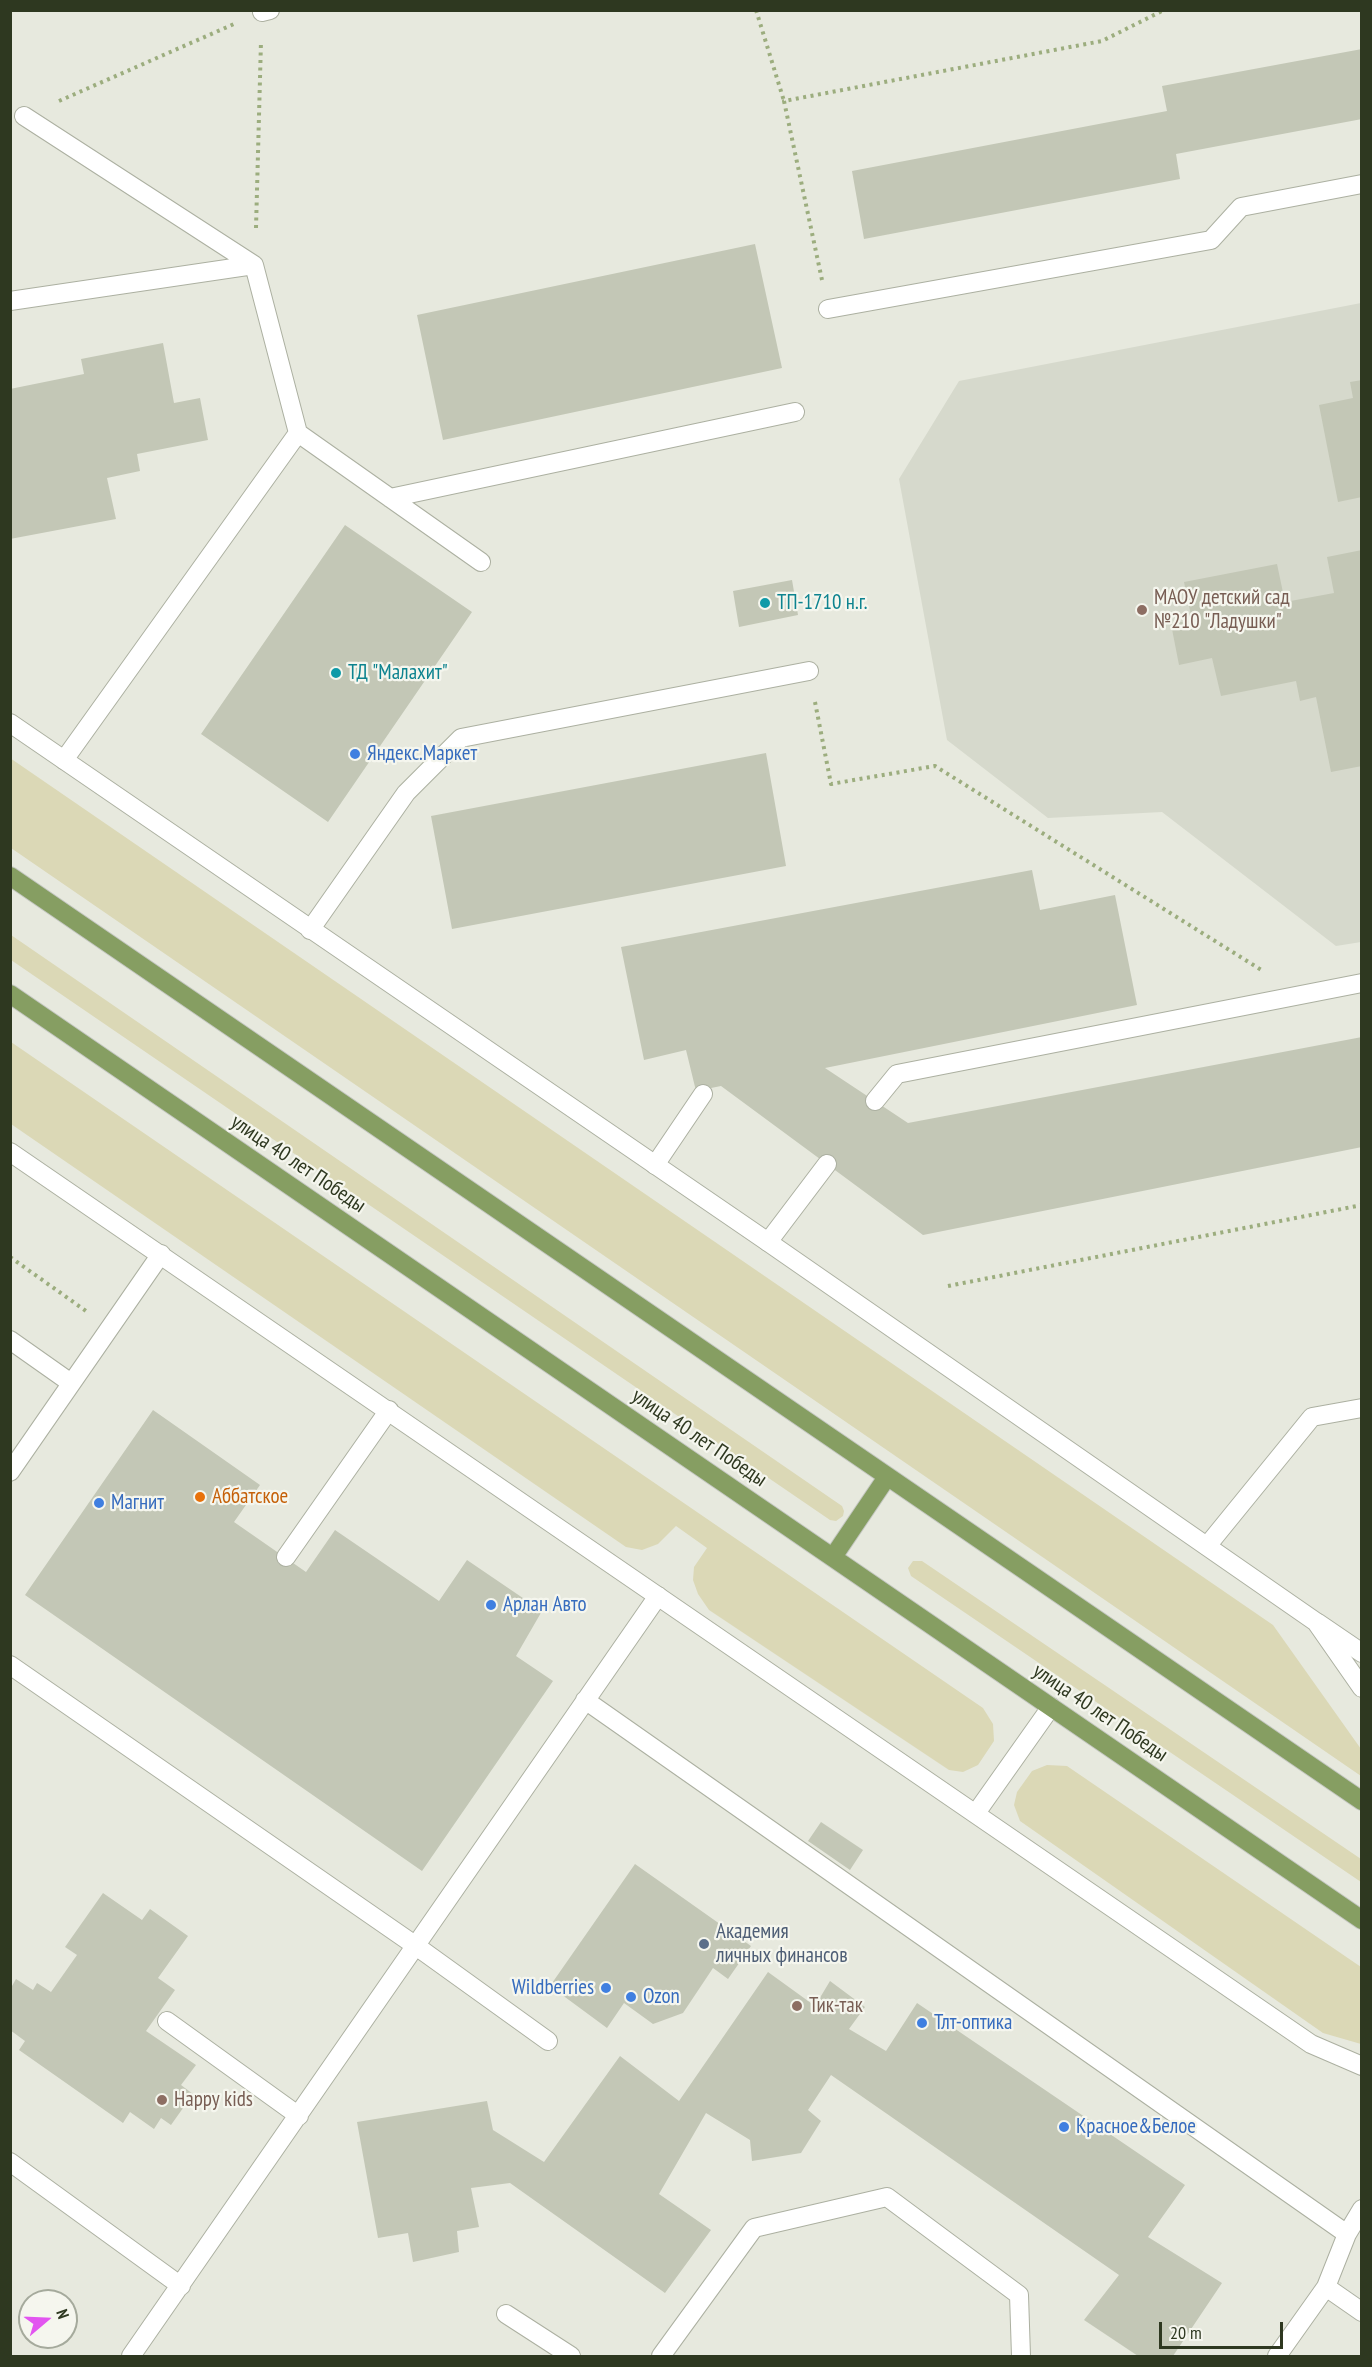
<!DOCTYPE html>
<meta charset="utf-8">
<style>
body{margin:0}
#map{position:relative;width:1372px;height:2367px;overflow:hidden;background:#e7e9de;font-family:"PT Sans Narrow",sans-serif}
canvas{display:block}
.frame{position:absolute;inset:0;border:12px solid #2e3820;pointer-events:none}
.north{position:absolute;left:18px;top:2289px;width:60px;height:60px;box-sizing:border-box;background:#f5f6ee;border:2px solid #a5aa9c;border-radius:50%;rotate:71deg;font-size:16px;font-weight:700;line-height:24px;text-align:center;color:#2e3820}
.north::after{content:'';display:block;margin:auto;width:21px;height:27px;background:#e255f0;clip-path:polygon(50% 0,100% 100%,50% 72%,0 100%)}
.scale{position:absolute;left:1159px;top:2322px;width:124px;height:27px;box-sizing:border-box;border:3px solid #2e3820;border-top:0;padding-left:8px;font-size:18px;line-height:21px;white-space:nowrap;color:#2e3820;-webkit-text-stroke:4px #f5f6ee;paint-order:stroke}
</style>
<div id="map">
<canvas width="1372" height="2367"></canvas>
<div class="frame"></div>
<div class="north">N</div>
<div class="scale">20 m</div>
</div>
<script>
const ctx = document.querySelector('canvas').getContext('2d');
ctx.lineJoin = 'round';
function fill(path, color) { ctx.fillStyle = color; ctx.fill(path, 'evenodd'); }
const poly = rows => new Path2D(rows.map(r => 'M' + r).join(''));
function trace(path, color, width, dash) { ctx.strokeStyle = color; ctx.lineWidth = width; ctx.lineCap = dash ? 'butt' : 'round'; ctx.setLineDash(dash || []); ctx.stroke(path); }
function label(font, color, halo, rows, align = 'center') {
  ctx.font = font + ' "PT Sans Narrow",sans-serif'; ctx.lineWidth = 4.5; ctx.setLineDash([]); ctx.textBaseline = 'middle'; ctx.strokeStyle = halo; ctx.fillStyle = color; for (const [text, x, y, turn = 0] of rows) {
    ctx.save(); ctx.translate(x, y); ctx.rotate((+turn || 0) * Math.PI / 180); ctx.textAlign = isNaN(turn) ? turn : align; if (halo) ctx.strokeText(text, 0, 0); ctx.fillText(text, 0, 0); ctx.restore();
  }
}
fill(poly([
 [1361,303,1361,942,1336,946,1162,812,1048,818,947,740,899,479,959,381]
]), '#d6d9cc');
fill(poly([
 [10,758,1273,1625,1361,1749,1361,1776,11,848],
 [11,935,842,1506,844,1511,843,1516,836,1521,830,1520,11,960],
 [11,1042,983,1708,993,1724,994,1741,978,1765,963,1772,949,1770,709,1610,698,1594,693,1580,694,1567,707,1548,676,1526,658,1544,642,1550,626,1547,11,1124],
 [913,1561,922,1561,1361,1859,1361,1882,911,1576,908,1568],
 [1047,1765,1067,1766,1361,1967,1361,2044,1323,2033,1020,1821,1014,1805,1017,1792,1032,1771]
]), '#dbd8b6');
fill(poly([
 [1362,49,1362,119,1176,154,1180,179,864,239,852,171,1167,111,1162,86],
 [755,244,782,368,443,440,417,315],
 [163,343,174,403,200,398,208,440,137,454,140,471,107,478,116,519,10,539,10,389,84,374,81,359],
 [1362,380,1362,497,1338,502,1319,405,1353,398,1350,382],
 [345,525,472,612,328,822,201,734],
 [1362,550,1362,766,1331,772,1316,697,1300,701,1296,681,1221,696,1212,658,1179,665,1171,624,1192,620,1184,582,1277,564,1285,602,1334,593,1327,557],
 [792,580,798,615,739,627,733,591],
 [766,753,786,866,452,929,431,816],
 [1032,870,1040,910,1115,895,1137,1005,825,1068,908,1123,1362,1037,1362,1147,923,1235,721,1086,696,1091,686,1050,644,1060,621,947],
 [153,1410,260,1485,234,1522,306,1572,335,1530,439,1601,467,1560,542,1611,516,1656,553,1681,422,1871,25,1595],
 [821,1822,863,1850,850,1870,808,1841],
 [635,1864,751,1946,728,1979,713,1968,683,2013,653,2024,624,2003,607,2028,550,1986],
 [103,1893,142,1920,150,1909,188,1936,158,1978,175,1990,146,2031,196,2065,181,2085,193,2094,171,2125,161,2118,154,2129,130,2112,123,2123,19,2050,25,2041,10,2030,10,1985,12,1986,16,1979,33,1990,37,1983,51,1992,77,1955,65,1947],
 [768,1972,815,2006,830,1981,865,2007,849,2029,886,2051,917,2003,1185,2185,1148,2237,1222,2283,1173,2356,1138,2356,1084,2320,1119,2275,831,2075,808,2110,821,2121,801,2153,752,2161,750,2140,706,2113,659,2194,711,2230,665,2293,510,2183,471,2188,479,2227,457,2231,459,2252,413,2262,408,2233,378,2238,357,2122,487,2101,493,2130,544,2162,620,2056,679,2101]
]), '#c3c7b6');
const lane = poly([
 [262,12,270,10],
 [24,116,254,265,298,433,481,562],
 [10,301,254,265],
 [828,309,1211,240,1241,207,1362,184],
 [390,498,795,412],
 [64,760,298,433],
 [310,930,406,793,461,738,809,671],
 [875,1101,897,1074,1362,983],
 [655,1165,703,1094],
 [768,1242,827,1164],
 [10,1340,71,1383],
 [10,1472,161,1254],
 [1207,1546,1312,1417,1362,1408],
 [286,1557,389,1410],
 [1318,1623,1362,1653],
 [10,1665,416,1946,548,2041],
 [585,1700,1347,2234],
 [167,2021,299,2116],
 [10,2162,181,2286],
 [1326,2287,1362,2312],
 [506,2314,571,2356],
 [131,2356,658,1596],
 [661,2356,754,2228,887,2197,1019,2295,1021,2356],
 [1277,2356,1326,2287,1347,2234,1362,2209]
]);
const street = poly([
 [10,723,768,1242,1316,1622,1362,1688],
 [10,1152,1311,2044,1362,2066],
 [976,1813,1051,1707]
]);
const primary = poly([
 [10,876,1362,1801],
 [10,994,1362,1920],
 [833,1557,887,1477]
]);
trace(lane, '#acb0a1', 20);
trace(street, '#acb0a1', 20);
trace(primary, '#c4c7c1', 20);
trace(poly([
 [756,10,784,101],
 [59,101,234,24],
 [256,228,261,41],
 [822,280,784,101,1102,41,1164,10],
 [815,702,831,784,935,766,1263,971],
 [10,1257,86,1311],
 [948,1286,1362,1205]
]), '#9cad7e', 4, [3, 4.5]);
trace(lane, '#fff', 18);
trace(street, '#fff', 18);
trace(primary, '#869e62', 18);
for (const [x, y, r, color] of [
 [765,603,6,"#0f9aa8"],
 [1142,610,6,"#8d6e63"],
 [336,673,6,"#0f9aa8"],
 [355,754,6,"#3f7fe0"],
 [200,1497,6,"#e8710a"],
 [99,1503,6,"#3f7fe0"],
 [491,1605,6,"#3f7fe0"],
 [704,1944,6,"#5c6f8a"],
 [606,1988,6,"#3f7fe0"],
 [631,1997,6,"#3f7fe0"],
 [797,2006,6,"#8d6e63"],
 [922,2023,6,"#3f7fe0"],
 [162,2100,6,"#8d6e63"],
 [1064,2127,6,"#3f7fe0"]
]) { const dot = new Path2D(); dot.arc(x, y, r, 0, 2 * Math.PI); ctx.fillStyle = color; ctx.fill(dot); trace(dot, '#f5f6ee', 2); }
label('21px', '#785e54', '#f5f6ee', [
 ["МАОУ детский сад",1154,598],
 ["№210 \"Ладушки\"",1154,622],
 ["Тик-так",809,2006],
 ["Happy kids",174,2100]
], 'left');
label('21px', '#0d838f', '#f5f6ee', [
 ["ТП-1710 н.г.",777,603],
 ["ТД \"Малахит\"",348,673]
], 'left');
label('21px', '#366cbe', '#f5f6ee', [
 ["Яндекс.Маркет",367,754],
 ["Магнит",111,1503],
 ["Арлан Авто",503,1605],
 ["Wildberries",594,1988,"right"],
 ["Ozon",643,1997],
 ["Тлт-оптика",934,2023],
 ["Красное&Белое",1076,2127]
], 'left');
label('21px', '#2e3820', '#f5f6ee', [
 ["улица 40 лет Победы",298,1164,34],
 ["улица 40 лет Победы",699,1438,34],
 ["улица 40 лет Победы",1100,1713,34]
]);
label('21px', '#c56008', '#f5f6ee', [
 ["Аббатское",212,1497]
], 'left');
label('21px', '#4e5e75', '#f5f6ee', [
 ["Академия",716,1932],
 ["личных финансов",716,1956]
], 'left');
</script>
